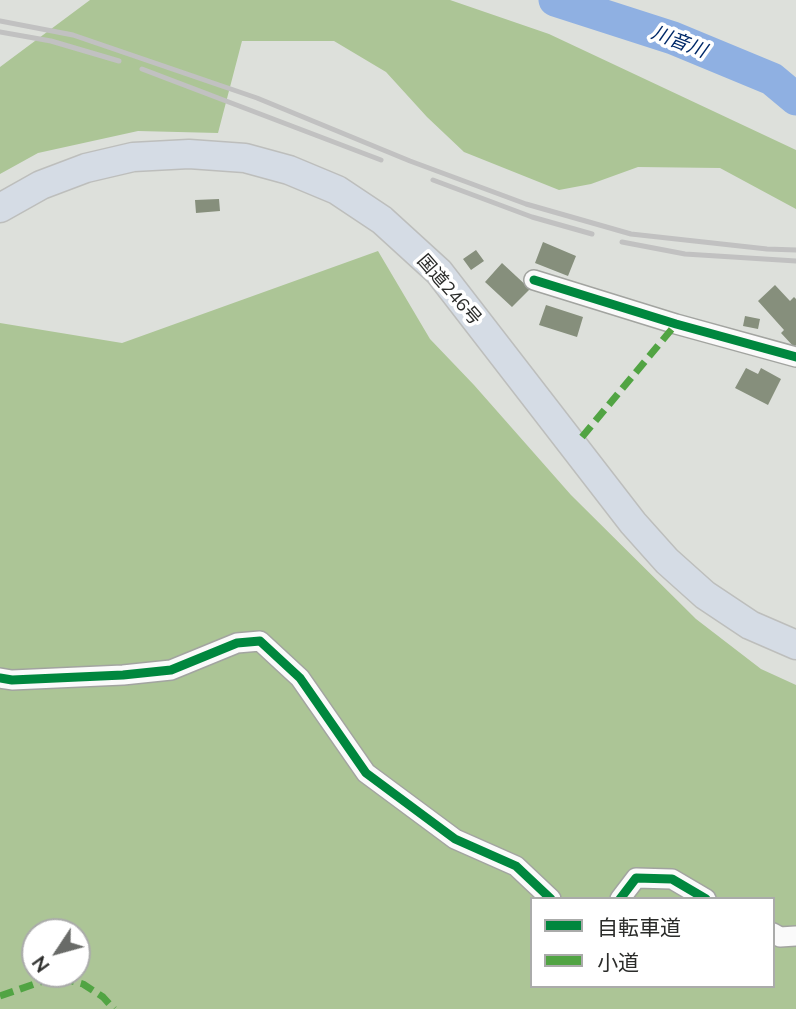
<!DOCTYPE html>
<meta charset="utf-8">
<style>
body{margin:0}
#map{position:relative;width:796px;height:1009px;overflow:hidden;background:#dde0db;font-family:Mulish,"Noto Sans JP",sans-serif}
canvas{display:block}
.legend{position:absolute;left:530px;top:897px;width:245px;height:91px;box-sizing:border-box;background:#fff;border:2px solid #aaabaa;margin:0;padding:9px 12px;list-style:none;font-size:21px;color:#2b2c2a}
.legend li{display:flex;align-items:center;gap:14px;height:35px}
.legend b{width:35px;border:2px solid #aaabaa}
.north{position:absolute;left:21px;top:918px;width:70px;height:70px;box-sizing:border-box;background:#fff;border:2px solid #aaabaa;border-radius:50%;rotate:234deg;font-size:19px;font-weight:700;line-height:28px;text-align:center;color:#2b2c2a}
.north::after{content:'';display:block;margin:auto;width:24px;height:32px;background:#696b68;clip-path:polygon(50% 0,100% 100%,50% 72%,0 100%)}
</style>
<div id="map">
<canvas width="796" height="1009"></canvas>
<ul class="legend">
<li><b style="height:9px;background:#00873e"></b>自転車道</li>
<li><b style="height:9px;background:#51a443"></b>小道</li>
</ul>
<div class="north">N</div>
</div>
<script>
const ctx = document.querySelector('canvas').getContext('2d');
ctx.lineJoin = 'round';
function fill(path, color) { ctx.fillStyle = color; ctx.fill(path, 'evenodd'); }
const poly = rows => new Path2D(rows.map(r => 'M' + r).join(''));
function trace(path, color, width, dash) { ctx.strokeStyle = color; ctx.lineWidth = width; ctx.lineCap = dash ? 'butt' : 'round'; ctx.setLineDash(dash || []); ctx.stroke(path); }
function label(font, color, halo, rows, align = 'center') {
  ctx.font = font + ' Mulish,"Noto Sans JP",sans-serif'; ctx.lineWidth = 7; ctx.setLineDash([]); ctx.textBaseline = 'middle'; ctx.strokeStyle = halo; ctx.fillStyle = color; for (const [text, x, y, turn = 0] of rows) {
    ctx.save(); ctx.translate(x, y); ctx.rotate((+turn || 0) * Math.PI / 180); ctx.textAlign = isNaN(turn) ? turn : align; if (halo) ctx.strokeText(text, 0, 0); ctx.fillText(text, 0, 0); ctx.restore();
  }
}
fill(poly([
 [90,0,450,0,549,34,796,150,796,209,720,168,638,167,591,184,559,190,464,152,427,117,386,72,334,41,242,41,218,133,138,131,38,153,0,174,0,67],
 [378,251,430,339,474,385,571,495,696,619,761,669,796,685,796,1009,0,1009,0,323,122,343],
 [532,899,773,899,773,986,532,986],
 [35,932,77,932,77,974,35,974]
]), '#acc596');
trace(poly([
 [555,0,673,38,772,79,796,99]
]), '#8fb0e2', 33);
fill(poly([
 [219,199,220,211,196,213,195,200],
 [543,242,576,256,568,276,535,263],
 [476,250,484,261,471,270,463,259],
 [502,263,530,289,512,307,485,282],
 [775,285,790,301,794,297,796,299,796,345,794,347,781,333,784,330,758,301],
 [546,305,583,317,577,337,539,325],
 [745,316,760,319,758,329,743,326],
 [746,368,758,374,761,368,781,379,768,405,735,388]
]), '#868f7c');
const minor = poly([
 [534,280,676,324,796,357],
 [0,678,12,680,123,675,171,670,237,643,260,641,300,678,366,773,455,839,516,866,551,899],
 [620,899,636,878,672,879,706,899],
 [773,933,780,937,796,936]
]);
const highway = poly([
 [0,208,41,185,86,168,133,157,189,154,245,158,289,170,337,190,382,220,439,272,633,523,667,561,705,595,750,625,796,645]
]);
trace(minor, '#a2a4a0', 22);
trace(highway, '#bdbebc', 31);
trace(minor, '#fafafa', 19);
trace(highway, '#d5dce5', 28);
trace(poly([
 [0,21,73,35,257,98,410,161,526,204,631,234,767,249,796,250],
 [0,32,51,41,119,61],
 [142,69,381,160],
 [433,180,532,217,592,234],
 [622,242,685,254,796,261]
]), '#c1c1c1', 5);
trace(poly([
 [582,437,676,324],
 [0,996,43,981,65,979,83,984,103,997,114,1009]
]), '#51a443', 7, [14, 7]);
trace(poly([
 [534,280,676,324,796,357],
 [0,678,12,680,123,675,171,670,237,643,260,641,300,678,366,773,455,839,516,866,551,899],
 [620,899,636,878,672,879,706,899]
]), '#00873e', 9);
label('18px', '#2b2c2a', '#fff', [
 ["国道246号",449,290,49]
]);
label('italic 19px', '#002969', '#fff', [
 ["川音川",679,42,21]
]);
</script>
